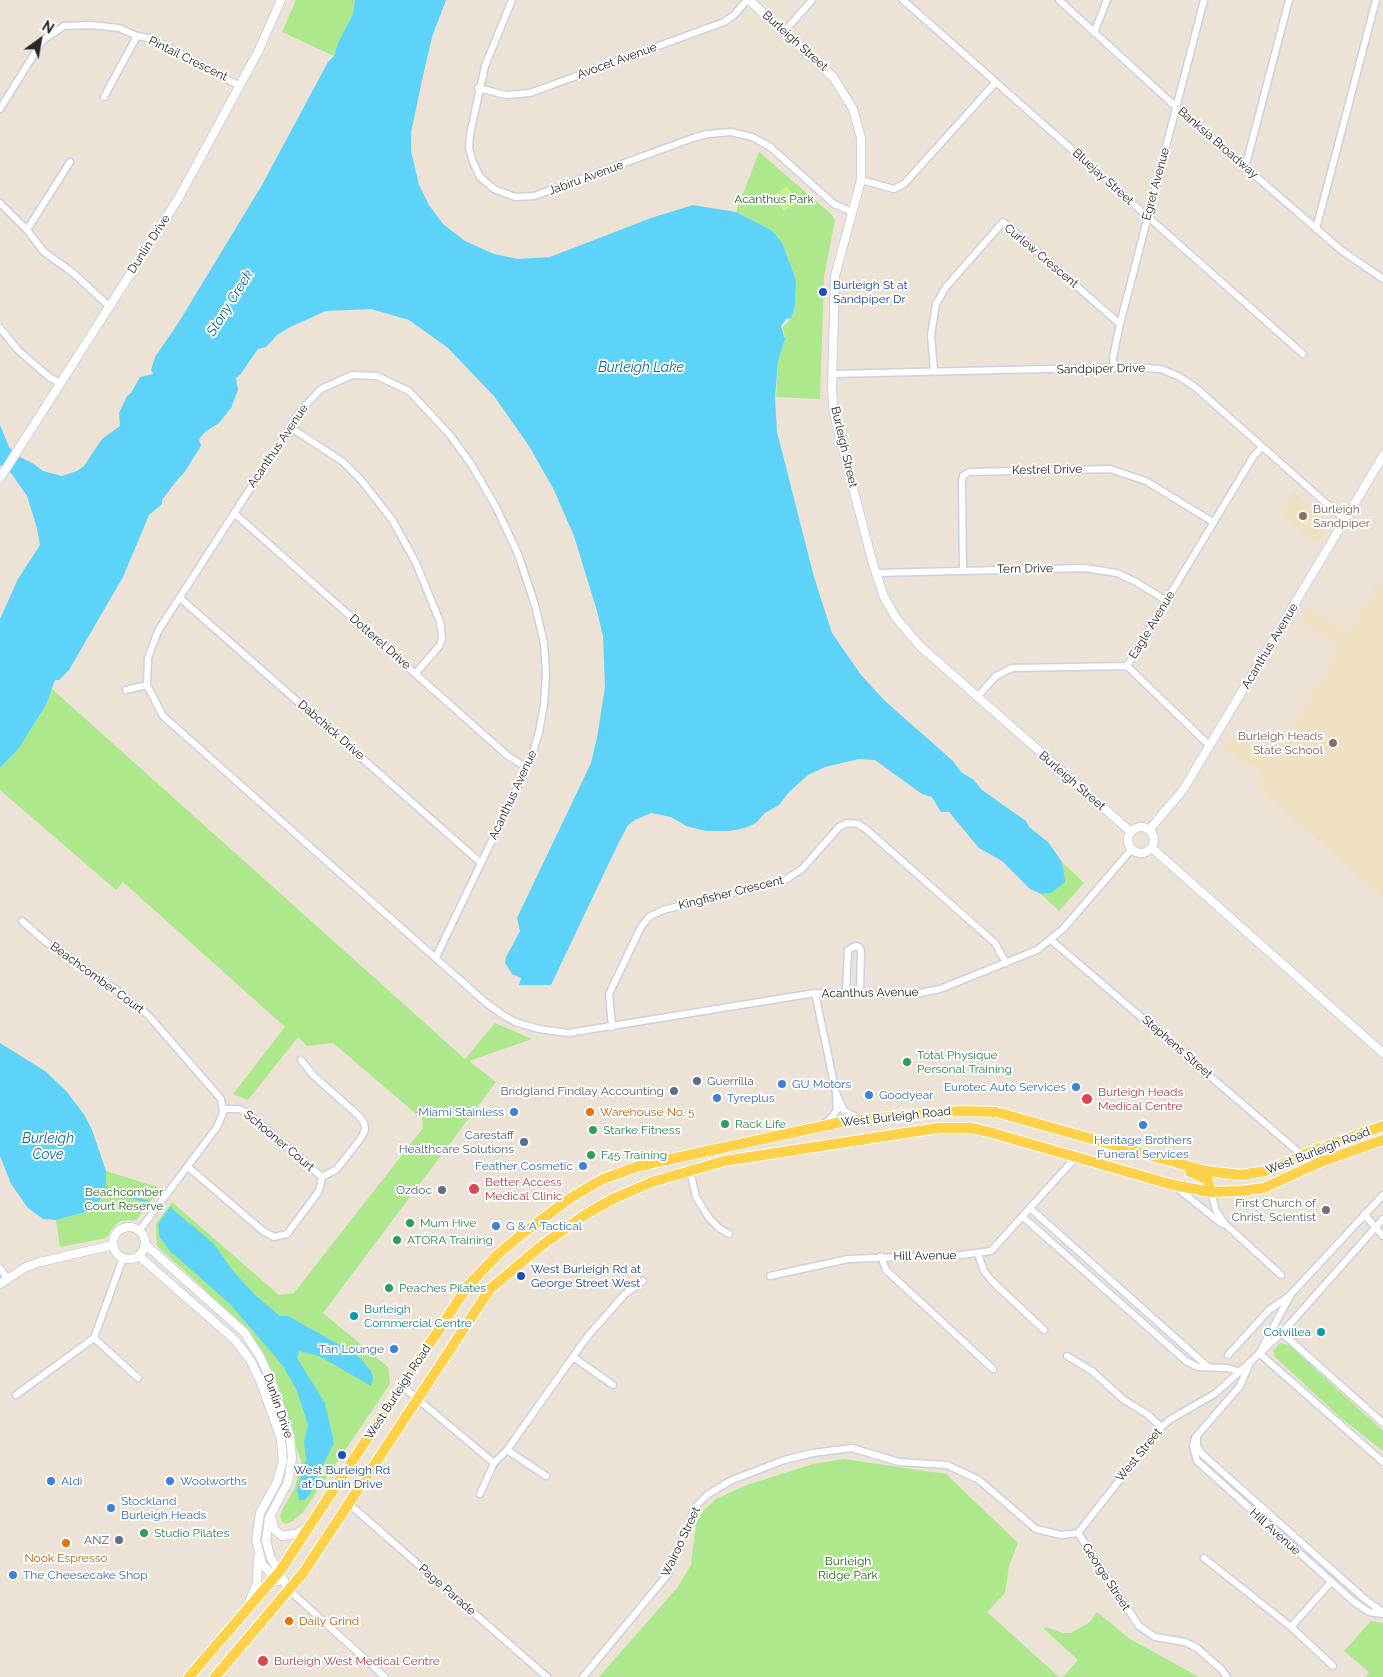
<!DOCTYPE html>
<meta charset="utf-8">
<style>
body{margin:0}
#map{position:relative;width:1383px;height:1677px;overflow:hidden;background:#ece2d6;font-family:Raleway,sans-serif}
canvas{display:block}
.north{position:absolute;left:15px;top:15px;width:50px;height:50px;-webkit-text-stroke:4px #fff;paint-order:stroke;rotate:32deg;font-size:14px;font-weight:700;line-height:20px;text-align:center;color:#272727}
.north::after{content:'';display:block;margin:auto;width:18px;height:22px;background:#272727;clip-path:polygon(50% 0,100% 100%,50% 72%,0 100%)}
</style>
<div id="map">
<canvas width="1383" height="1677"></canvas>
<div class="north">N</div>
</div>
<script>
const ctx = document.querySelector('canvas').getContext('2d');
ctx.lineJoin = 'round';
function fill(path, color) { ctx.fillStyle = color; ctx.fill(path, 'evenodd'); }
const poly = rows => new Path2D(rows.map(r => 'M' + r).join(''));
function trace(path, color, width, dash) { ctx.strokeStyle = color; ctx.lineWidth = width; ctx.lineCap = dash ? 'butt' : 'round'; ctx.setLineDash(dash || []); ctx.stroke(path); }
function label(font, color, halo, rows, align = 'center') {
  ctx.font = font + ' Raleway,sans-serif'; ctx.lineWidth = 4; ctx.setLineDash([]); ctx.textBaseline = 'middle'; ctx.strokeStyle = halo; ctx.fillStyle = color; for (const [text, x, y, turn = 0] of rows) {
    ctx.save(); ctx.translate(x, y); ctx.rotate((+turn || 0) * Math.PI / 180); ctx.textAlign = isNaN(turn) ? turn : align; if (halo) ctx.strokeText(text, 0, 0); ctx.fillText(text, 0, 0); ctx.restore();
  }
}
fill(poly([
 [1294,492,1326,520,1327,528,1317,544,1281,513],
 [1383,575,1383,897,1257,787,1264,774,1223,749,1231,736,1272,760,1340,647,1299,622,1308,607,1349,632]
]), '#f0e1c3');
fill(poly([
 [296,0,355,0,353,14,338,43,334,56,282,32],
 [759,152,831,214,835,220,824,277,820,399,776,397,778,361,785,339,783,327,791,319,795,306,796,280,783,245,777,236,771,230,736,212],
 [51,688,465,1059,495,1023,532,1039,469,1061,496,1082,323,1313,388,1367,390,1384,303,1512,293,1521,286,1524,281,1521,280,1514,295,1488,301,1461,270,1369,249,1330,157,1246,156,1224,172,1202,279,1295,294,1293,423,1128,422,1119,333,1043,307,1046,298,1037,248,1100,233,1094,285,1027,123,882,116,890,0,790,0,768,19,748,46,705],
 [1062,862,1084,883,1059,911,1041,894,1051,893,1063,870],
 [106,1171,161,1188,136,1220,120,1221,116,1224,106,1238,60,1247,56,1220,90,1211,98,1204,106,1187],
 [1280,1343,1289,1345,1383,1431,1383,1451,1341,1418,1275,1357,1273,1351],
 [844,1459,946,1474,1018,1543,1009,1566,1005,1593,987,1612,1059,1677,599,1677,677,1588,691,1565,696,1524,704,1510,716,1499,744,1486,813,1464],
 [1097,1612,1130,1639,1199,1677,1063,1677,1078,1660,1044,1629,1046,1627,1063,1633,1071,1633,1090,1622],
 [1371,1621,1383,1623,1383,1677,1366,1677,1369,1672,1344,1651]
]), '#ade98c');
fill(poly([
 [787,186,798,201,784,211,773,196]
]), '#c6f286');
fill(poly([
 [355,0,446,0,432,37,422,80,411,133,411,151,419,185,429,205,443,224,465,241,494,254,518,259,550,257,651,218,693,205,736,212,771,230,777,236,783,245,796,280,795,306,791,319,787,318,781,326,785,339,778,361,775,398,777,432,814,577,832,633,861,675,885,701,953,761,961,772,974,780,982,790,1026,821,1029,827,1048,842,1062,862,1065,882,1051,893,1041,894,1030,889,1002,861,979,848,949,812,941,812,932,797,922,794,875,760,859,759,825,767,808,775,789,792,779,805,765,813,756,823,745,828,729,831,706,831,686,826,671,817,651,813,635,820,628,825,618,844,551,985,519,985,521,978,512,974,505,963,506,957,520,931,517,918,591,763,597,738,605,687,603,636,597,611,574,536,554,490,529,446,494,396,448,348,409,320,371,309,326,311,290,327,277,335,266,347,258,349,240,375,236,378,238,390,231,408,219,423,205,432,199,439,201,446,184,473,177,480,162,500,162,504,149,515,123,577,69,670,59,680,55,680,46,705,19,748,0,768,0,619,18,579,40,545,37,528,27,496,11,473,0,465,0,425,9,447,16,455,34,464,43,471,62,476,77,471,84,466,102,439,120,426,119,413,127,396,131,393,140,377,153,374,151,370,155,357,177,325,262,185,328,62,334,56,338,43,353,14],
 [0,1043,45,1071,67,1092,85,1116,92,1130,106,1171,106,1187,98,1204,90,1211,56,1220,43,1219,28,1208,11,1184,0,1156],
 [170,1207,214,1244,233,1271,256,1296,280,1316,288,1316,345,1348,360,1358,371,1371,373,1379,371,1386,319,1356,299,1351,297,1358,325,1403,334,1443,315,1481,313,1490,305,1500,299,1500,297,1490,306,1459,304,1441,308,1425,297,1391,283,1366,230,1304,170,1251,160,1238,158,1224]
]), '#5dd3fa');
trace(poly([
 [105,1188,148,1202]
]), '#5dd3fa', 2.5);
const minor = poly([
 [512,0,485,66,470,134,469,148,473,162,480,177,494,189,515,197,534,196,693,138,707,134,731,132,752,137,769,146,834,204,852,212],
 [903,0,1303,354],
 [1059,0,1176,107,1341,250,1383,279],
 [784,32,812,0],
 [1094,33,1107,0],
 [478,88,506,95,530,93,724,22,734,15,747,0],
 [104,97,137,36],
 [0,109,43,40,64,26,90,25,119,28,137,36,153,39,240,86],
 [1245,168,1289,0],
 [861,180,894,189,904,184,996,82],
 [0,203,27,230,44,252,72,272,109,306],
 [1316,229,1376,0],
 [27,230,70,162],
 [0,328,18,350,49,377,60,383],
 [1114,368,1113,357,1120,324,1204,0],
 [934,371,931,335,936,304,946,287,1003,222,1120,324],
 [831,374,1133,367,1161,369,1180,377,1195,387,1345,520],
 [290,427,343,462,361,480,393,521,416,563,440,622,442,638,440,645,416,673],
 [234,513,508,756,527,768],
 [963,570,962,482,963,476,969,472,1110,469,1146,481,1213,522],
 [876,573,1085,568,1117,573,1136,582,1167,601],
 [180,598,481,863],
 [1127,666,1210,746],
 [126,690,147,685],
 [977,697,996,676,1012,668,1127,666,1253,457,1262,447],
 [22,921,46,942,115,989,149,1016,221,1099,223,1113,217,1127,139,1231],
 [1051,940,1302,1155],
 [436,957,531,759,539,732,544,704,546,674,544,643,535,605,518,554,496,507,471,464,450,435,409,391,377,376,352,375,321,389,301,410,158,631,148,658,147,685,163,716,485,1002,503,1015,515,1022,539,1029,568,1033,815,993,915,994,940,989,1037,950,1063,929,1131,850],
 [846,992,848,950,855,946,859,947,861,951,860,993],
 [815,993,836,1093,844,1111,859,1118],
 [612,1027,609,994,641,927,649,917,663,910,785,880,802,869,839,827,847,823,858,824,867,830,995,943,1006,963],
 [301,1060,314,1076,359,1116,364,1123,365,1130,361,1138,337,1169,322,1177],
 [824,1124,832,1117,837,1110,836,1094],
 [188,1167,263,1231,274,1237,287,1234,319,1191,322,1177,250,1115,240,1109,223,1109],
 [690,1170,696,1197,709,1218,719,1228,729,1234],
 [1177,1188,1222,1224],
 [1211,1192,1216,1210,1224,1223,1281,1275],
 [1031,1209,1207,1366],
 [1364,1214,1383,1236],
 [1023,1217,1186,1361,1198,1367,1228,1368,1240,1372],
 [978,1254,984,1271,992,1281,1044,1330],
 [881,1256,886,1270,993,1369],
 [0,1268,7,1278],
 [770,1276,848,1259,961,1255,991,1251,1077,1156],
 [1282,1333,1383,1423],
 [94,1338,138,1378],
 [1261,1350,1291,1294,1383,1195],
 [1259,1353,1383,1462],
 [1228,1355,1269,1310,1288,1297],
 [1067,1356,1092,1371,1124,1400,1147,1414,1161,1427],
 [573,1357,613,1385],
 [1249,1365,1240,1386,1195,1438,1193,1446,1197,1461,1354,1602,1369,1612,1383,1614],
 [402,1386,494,1463],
 [16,1395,94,1338,123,1258],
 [1197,1439,1197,1446,1202,1454,1366,1600,1383,1612],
 [507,1450,546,1476],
 [480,1494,494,1463,507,1450,587,1337,625,1294,643,1281],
 [348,1503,547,1677],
 [1078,1533,1139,1626,1155,1637,1185,1642,1197,1648,1221,1669,1227,1677],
 [1204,1558,1291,1627,1331,1582],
 [289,1590,385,1677],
 [1291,1627,1333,1666],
 [583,1677,668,1574,696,1506,707,1495,730,1481,784,1460,813,1453,852,1448,899,1462,947,1465,979,1480,1036,1529,1061,1535,1078,1533,1161,1427,1171,1419,1216,1393,1282,1333,1383,1219]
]);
const tertiary = poly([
 [749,0,833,77,853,109,861,138,861,180,835,276,832,389,834,414,852,484,873,564,884,597,896,618,920,646,1130,831],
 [0,478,178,199,259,50,281,0],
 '1128 840a13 13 0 1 1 26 0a13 13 0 1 1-26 0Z',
 [1149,830,1183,790,1383,456],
 [1152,848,1383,1053],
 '113 1243a16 16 0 1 1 32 0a16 16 0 1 1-32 0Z',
 [145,1244,244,1332,259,1355,271,1380,290,1436,292,1458,288,1482,269,1518,266,1540,270,1556,289,1590],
 [139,1256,235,1340,251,1361,261,1383,281,1439,283,1461,277,1482,260,1513,256,1540,262,1564,278,1581],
 [0,1284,26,1267,40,1262,113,1245],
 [271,1516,275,1530,282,1536,296,1534,307,1527],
 [248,1605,257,1583,258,1558]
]);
const primary = poly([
 [1190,1172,1208,1180,1211,1192],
 [189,1677,280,1571,467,1287,497,1255,522,1234,572,1197,603,1179,639,1166,846,1121,960,1111,996,1112,1206,1171,1241,1175,1266,1171,1315,1150,1383,1126],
 [215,1677,303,1573,490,1289,541,1246,586,1214,615,1198,652,1182,724,1161,938,1128,971,1128,989,1132,1173,1185,1211,1192,1241,1191,1264,1188,1318,1163,1383,1140]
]);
trace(minor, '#ccd0e2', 9);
trace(tertiary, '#ccd0e2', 10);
trace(primary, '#fff', 12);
trace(minor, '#fff', 6);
trace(tertiary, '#fff', 8);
trace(primary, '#fed149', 10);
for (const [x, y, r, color] of [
 [823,292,5,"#1a4fb4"],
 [1303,516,5,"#8d6e63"],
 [1333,743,5,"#8d6e63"],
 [907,1062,5,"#2e9e5b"],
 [697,1081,5,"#5c6f8a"],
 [782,1084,5,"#3f7fe0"],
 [1076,1087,5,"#3f7fe0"],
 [674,1091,5,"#5c6f8a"],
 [869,1095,5,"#3f7fe0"],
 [717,1098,5,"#3f7fe0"],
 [1087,1099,6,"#e0444e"],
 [514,1112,5,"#3f7fe0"],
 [590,1112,5,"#e8710a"],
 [725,1124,5,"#2e9e5b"],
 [1143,1125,5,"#3f7fe0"],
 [593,1130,5,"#2e9e5b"],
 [524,1142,5,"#5c6f8a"],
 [591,1155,5,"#2e9e5b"],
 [583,1166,5,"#3f7fe0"],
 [474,1189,6,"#e0444e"],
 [442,1190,5,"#5c6f8a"],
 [1326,1210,5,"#6b7280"],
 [410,1223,5,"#2e9e5b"],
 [496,1226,5,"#3f7fe0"],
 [397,1240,5,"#2e9e5b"],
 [521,1276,5,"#1a4fb4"],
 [389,1288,5,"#2e9e5b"],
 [354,1316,5,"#0f9aa8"],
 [1321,1332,5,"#0f9aa8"],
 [394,1349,5,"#3f7fe0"],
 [342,1455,5,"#1a4fb4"],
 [51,1481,5,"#3f7fe0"],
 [170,1481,5,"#3f7fe0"],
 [111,1508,5,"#3f7fe0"],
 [144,1533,5,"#2e9e5b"],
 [119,1540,5,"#5c6f8a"],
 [66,1543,5,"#e8710a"],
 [13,1575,5,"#3f7fe0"],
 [289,1621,5,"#e8710a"],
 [263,1661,6,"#e0444e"]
]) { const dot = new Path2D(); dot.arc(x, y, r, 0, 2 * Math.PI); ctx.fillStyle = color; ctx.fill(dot); trace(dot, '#fff', 2); }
label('12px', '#272727', '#fff', [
 ["Burleigh Street",795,41,42],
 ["Pintail Crescent",188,59,26],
 ["Avocet Avenue",617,61,-20],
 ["Banksia Broadway",1218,143,41],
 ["Bluejay Street",1103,177,42],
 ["Jabiru Avenue",586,178,-20],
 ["Egret Avenue",1156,184,-75],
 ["Dunlin Drive",149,244,-57],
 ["Curlew Crescent",1041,256,40],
 ["Sandpiper Drive",1101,369,-1],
 ["Acanthus Avenue",278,446,-56],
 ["Burleigh Street",844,447,77],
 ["Kestrel Drive",1047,470,-1],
 ["Tern Drive",1025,569,-1],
 ["Eagle Avenue",1152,625,-59],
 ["Dotterel Drive",380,642,41],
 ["Acanthus Avenue",1270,646,-59],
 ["Dabchick Drive",331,730,41],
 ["Burleigh Street",1072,781,41],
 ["Acanthus Avenue",513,795,-65],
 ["Kingfisher Crescent",731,893,-14],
 ["Beachcomber Court",97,978,36],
 ["Acanthus Avenue",870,993,-1],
 ["Stephens Street",1177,1047,41],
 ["West Burleigh Road",896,1117,-6],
 ["Schooner Court",279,1141,40],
 ["West Burleigh Road",1318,1151,-21],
 ["Hill Avenue",925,1256,-1],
 ["West Burleigh Road",398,1392,-57],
 ["Dunlin Drive",278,1406,71],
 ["West Street",1139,1455,-51],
 ["Hill Avenue",1275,1532,42],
 ["Wairoo Street",681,1542,-65],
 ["George Street",1106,1577,57],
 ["Page Parade",447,1590,41]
]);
label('12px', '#256912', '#fff', [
 ["Acanthus Park",774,199],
 ["Beachcomber",124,1192],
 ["Court Reserve",124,1206],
 ["Burleigh",848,1561],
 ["Ridge Park",848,1575]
]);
label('12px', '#164399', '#fff', [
 ["Burleigh St at",833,285],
 ["Sandpiper Dr",833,299],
 ["West Burleigh Rd at",531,1269],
 ["George Street West",531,1283],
 ["West Burleigh Rd",342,1470,"center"],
 ["at Dunlin Drive",342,1484,"center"]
], 'left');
label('12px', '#785e54', '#fff', [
 ["Burleigh",1313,509],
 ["Sandpiper",1313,523],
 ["Burleigh Heads",1323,736,"right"],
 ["State School",1323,750,"right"]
], 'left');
label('12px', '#27864d', '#fff', [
 ["Total Physique",917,1055],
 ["Personal Training",917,1069],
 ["Rack Life",735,1124],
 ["Starke Fitness",603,1130],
 ["F45 Training",601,1155],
 ["Mum Hive",420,1223],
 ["ATÓRA Training",407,1240],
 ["Peaches Pilates",399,1288],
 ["Studio Pilates",154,1533]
], 'left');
label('12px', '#4e5e75', '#fff', [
 ["Guerrilla",707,1081,"left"],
 ["Bridgland Findlay Accounting",664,1091],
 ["Carestaff",514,1135],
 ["Healthcare Solutions",514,1149],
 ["Ozdoc",432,1190],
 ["ANZ",109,1540]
], 'right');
label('12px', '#366cbe', '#fff', [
 ["GU Motors",792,1084],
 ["Eurotec Auto Services",1066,1087,"right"],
 ["Goodyear",879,1095],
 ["Tyreplus",727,1098],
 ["Miami Stainless",504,1112,"right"],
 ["Heritage Brothers",1143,1140,"center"],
 ["Funeral Services",1143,1154,"center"],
 ["Feather Cosmetic",573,1166,"right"],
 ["G & A Tactical",506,1226],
 ["Tan Lounge",384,1349,"right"],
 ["Aldi",61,1481],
 ["Woolworths",180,1481],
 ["Stockland",121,1501],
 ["Burleigh Heads",121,1515],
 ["The Cheesecake Shop",23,1575]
], 'left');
label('12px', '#be3a42', '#fff', [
 ["Burleigh Heads",1098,1092],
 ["Medical Centre",1098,1106],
 ["Better Access",485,1182],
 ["Medical Clinic",485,1196],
 ["Burleigh West Medical Centre",274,1661]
], 'left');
label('12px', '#c56008', '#fff', [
 ["Warehouse No. 5",600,1112],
 ["Nook Espresso",66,1558,"center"],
 ["Daily Grind",299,1621]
], 'left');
label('12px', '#5b616d', '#fff', [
 ["First Church of",1316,1203],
 ["Christ, Scientist",1316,1217]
], 'right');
label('12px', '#0d838f', '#fff', [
 ["Burleigh",364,1309],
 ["Commercial Centre",364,1323],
 ["Colvillea",1311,1332,"right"]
], 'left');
label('italic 14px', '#006da2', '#fff', [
 ["Stony Creek",230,303,-58],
 ["Burleigh Lake",641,368],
 ["Burleigh",48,1139],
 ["Cove",48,1155]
]);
</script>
